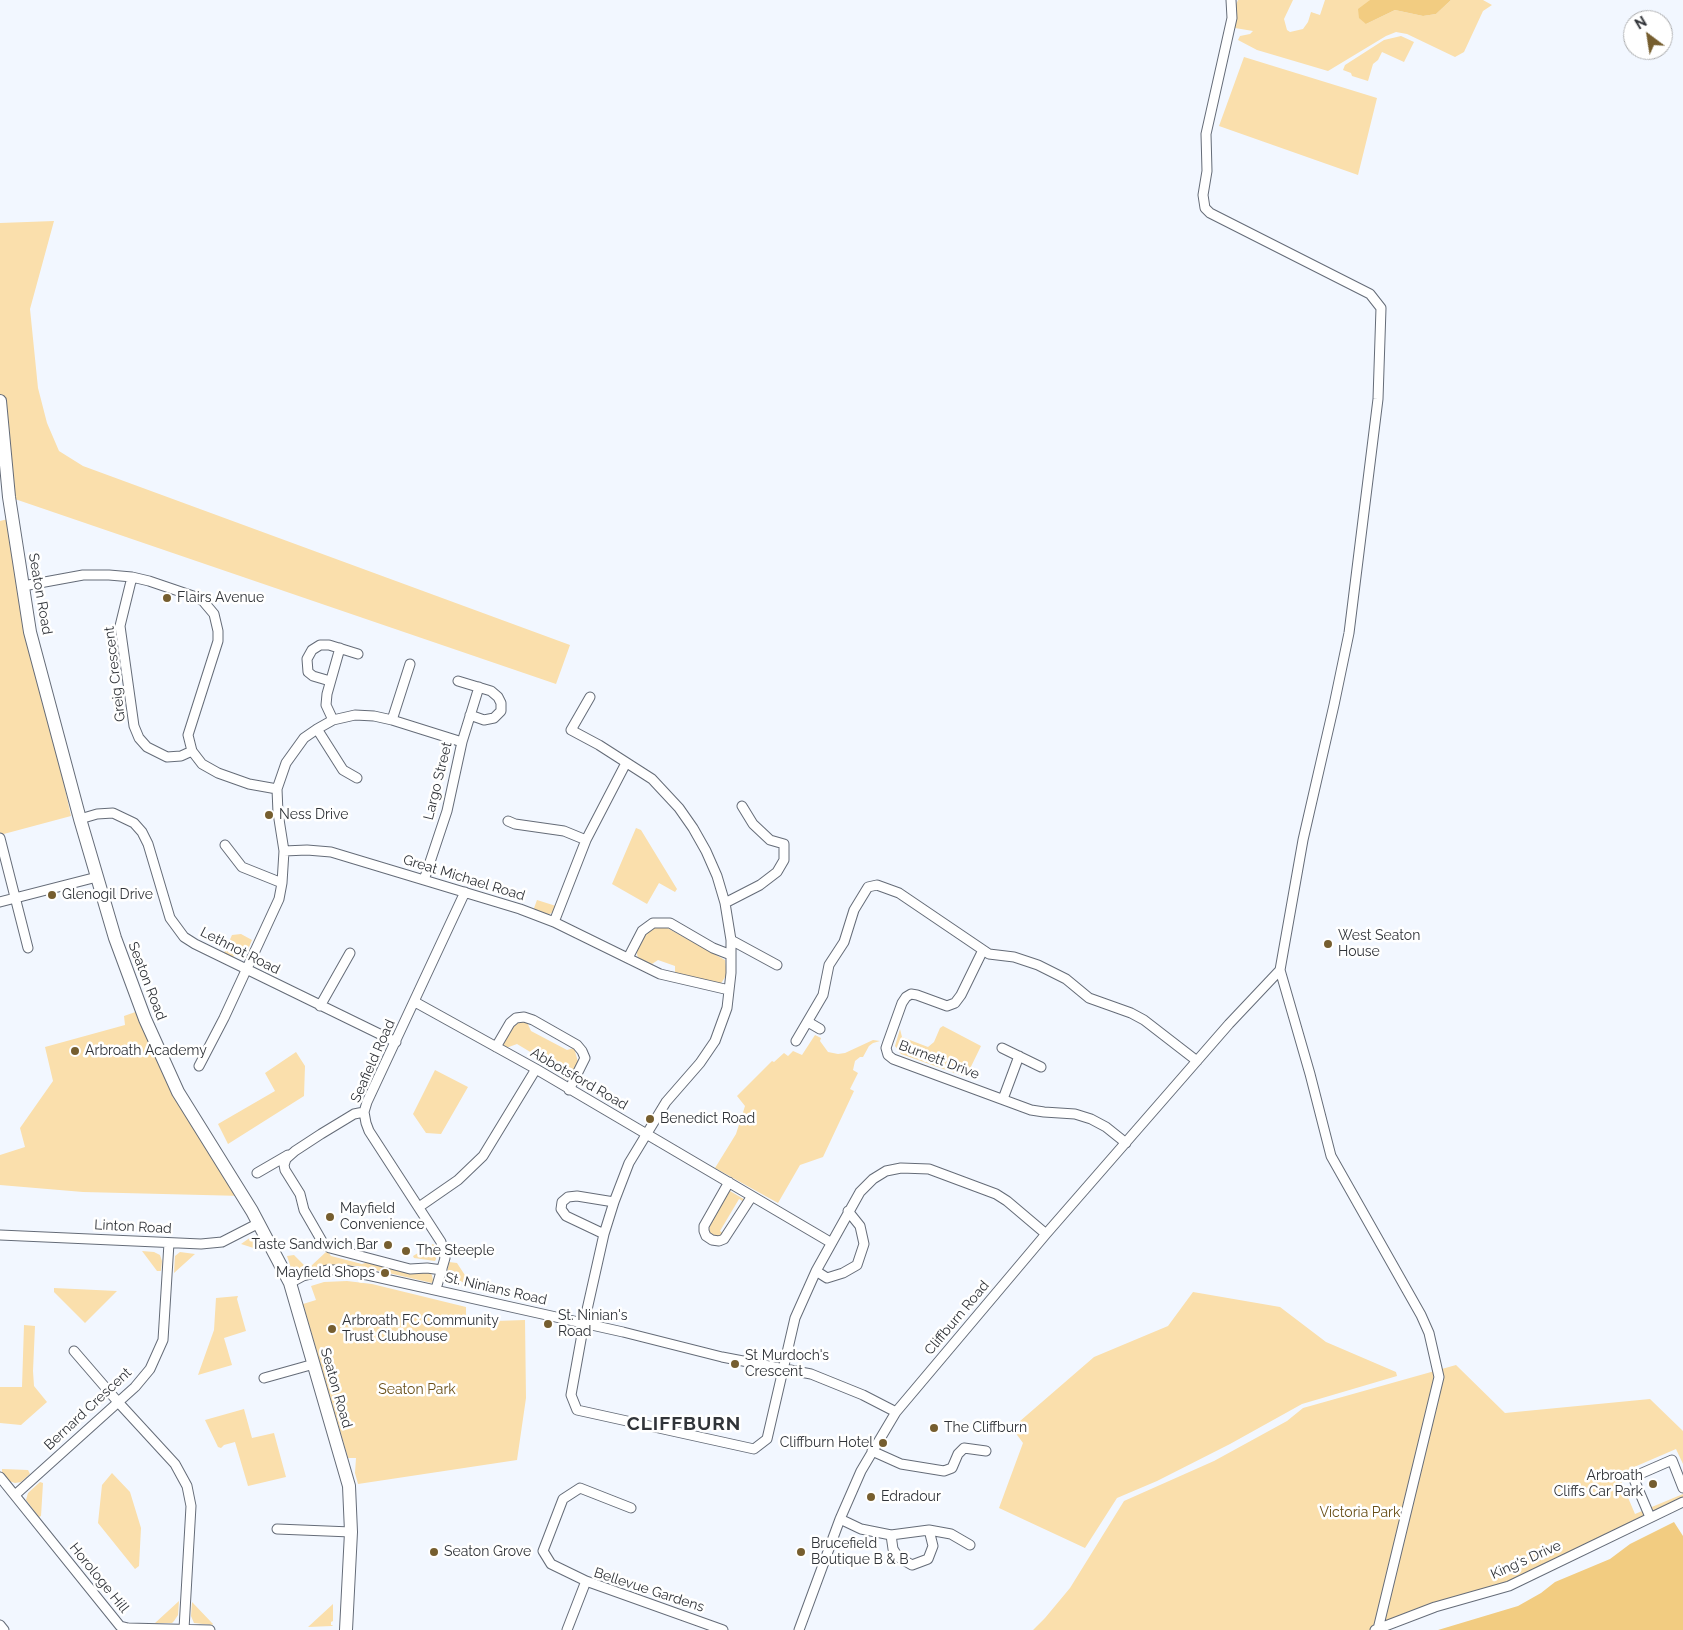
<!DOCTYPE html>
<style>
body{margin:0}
#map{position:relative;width:1683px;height:1630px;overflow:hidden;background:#f2f7ff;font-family:Raleway,sans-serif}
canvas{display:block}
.north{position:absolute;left:1623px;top:10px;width:50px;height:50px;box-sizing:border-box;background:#fff;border:1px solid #adaeb0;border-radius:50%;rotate:329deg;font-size:14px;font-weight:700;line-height:20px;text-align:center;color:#313439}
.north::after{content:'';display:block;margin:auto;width:18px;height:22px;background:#765e2f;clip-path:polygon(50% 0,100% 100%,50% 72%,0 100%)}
</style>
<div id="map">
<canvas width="1683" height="1630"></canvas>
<div class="north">N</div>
</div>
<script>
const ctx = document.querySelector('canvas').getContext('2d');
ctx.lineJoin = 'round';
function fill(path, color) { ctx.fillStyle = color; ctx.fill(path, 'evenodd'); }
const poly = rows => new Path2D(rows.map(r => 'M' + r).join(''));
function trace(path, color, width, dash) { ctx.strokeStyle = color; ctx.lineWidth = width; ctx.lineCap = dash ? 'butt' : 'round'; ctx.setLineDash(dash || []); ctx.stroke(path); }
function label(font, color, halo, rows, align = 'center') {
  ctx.font = font + ' Raleway,sans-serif'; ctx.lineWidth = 5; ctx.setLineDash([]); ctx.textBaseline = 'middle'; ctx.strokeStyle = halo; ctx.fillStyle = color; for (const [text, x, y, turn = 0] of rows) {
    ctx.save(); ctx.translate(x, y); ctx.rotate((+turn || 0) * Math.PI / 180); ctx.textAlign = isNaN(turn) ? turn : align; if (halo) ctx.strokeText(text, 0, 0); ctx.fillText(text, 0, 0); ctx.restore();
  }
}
fill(poly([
 [1238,0,1293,0,1284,19,1287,30,1290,32,1303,29,1308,22,1311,12,1320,15,1325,0,1370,0,1366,24,1395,10,1423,16,1436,14,1451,0,1483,0,1492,5,1483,11,1464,52,1455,57,1407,34,1396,32,1386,36,1328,71,1257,50,1238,40,1240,36,1250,34,1253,31,1235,28,1234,9],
 [1401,36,1414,42,1404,62,1382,52,1378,60,1373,64,1368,81,1352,76,1351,73,1343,70,1345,65,1384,40],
 [1244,57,1377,98,1358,175,1219,126],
 [54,221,30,309,38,388,47,423,59,451,83,466,570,645,556,684,9,497,0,401,0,223],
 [12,518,30,632,71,816,0,835,0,521],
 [636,828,641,830,677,889,675,892,659,883,647,904,612,884],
 [537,900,556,906,553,912,548,915,533,911],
 [662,925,725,960,727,974,722,982,720,984,675,973,675,966,658,960,652,964,643,961,638,958,636,950,645,930],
 [241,934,252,940,247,952,232,957,224,953,232,935],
 [141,1010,145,1019,243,1196,83,1192,0,1185,0,1155,25,1147,20,1128,53,1081,45,1047,125,1025,124,1016],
 [526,1020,531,1031,567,1050,574,1048,579,1065,569,1080,563,1078,562,1071,517,1044,506,1048,503,1045,502,1041,513,1023],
 [943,1026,981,1046,966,1077,901,1054,895,1046,900,1029,902,1037,928,1047,934,1042,940,1028],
 [815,1035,821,1038,820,1041,828,1052,838,1054,845,1053,873,1040,880,1041,873,1043,869,1046,863,1057,860,1057,855,1061,853,1070,858,1073,850,1089,854,1091,823,1157,800,1165,778,1203,715,1168,736,1134,745,1106,737,1096,772,1061,774,1062,784,1053,788,1056,793,1051,802,1055],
 [296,1052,305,1066,304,1096,228,1144,218,1124,275,1091,265,1073],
 [435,1070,468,1087,441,1134,426,1133,413,1114],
 [730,1191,747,1201,746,1203,739,1199,720,1231,726,1235,722,1237,713,1236,709,1233,710,1224],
 [251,1237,256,1238,263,1251,241,1244],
 [433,1244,437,1249,436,1259,435,1261,414,1258,413,1256],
 [142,1251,154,1252,160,1255,162,1261,161,1271,157,1271],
 [180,1252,195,1254,174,1273,175,1256],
 [326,1252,328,1252,331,1256,362,1264,368,1262,429,1272,432,1275,433,1281,432,1283,358,1266,330,1265,313,1269,311,1266],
 [294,1255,305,1266,298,1273,292,1271,287,1256],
 [449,1262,457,1263,474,1289,447,1273],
 [347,1281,372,1284,466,1307,466,1322,525,1320,526,1398,517,1460,358,1484,355,1473,356,1458,348,1458,303,1304,316,1300,311,1286,324,1282],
 [54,1288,117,1291,85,1323,54,1292],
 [1193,1292,1280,1307,1326,1342,1396,1372,1397,1376,1302,1404,1230,1444,1157,1481,1117,1498,1085,1548,999,1508,1023,1443,1012,1428,1094,1357,1168,1326],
 [238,1296,237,1299,246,1331,224,1338,232,1365,198,1375,214,1330,216,1298],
 [24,1325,35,1326,33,1371,34,1386,47,1402,21,1425,0,1423,0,1387,22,1387],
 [1456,1365,1505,1413,1650,1399,1683,1431,1683,1464,1676,1449,1618,1474,1635,1514,1683,1494,1683,1502,1509,1586,1379,1630,1033,1630,1045,1618,1070,1588,1124,1501,1214,1461,1287,1421,1303,1408],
 [244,1409,252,1438,274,1433,286,1477,248,1486,235,1442,224,1445,221,1448,218,1447,205,1420],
 [2,1469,28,1470,30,1474,21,1482,15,1483,9,1481,2,1472],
 [112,1473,130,1492,141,1528,139,1566,135,1569,98,1523,102,1485],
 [40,1482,43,1483,41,1516,39,1517,26,1500,28,1493],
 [179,1601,178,1615,174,1621,172,1623,155,1623],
 [192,1602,213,1624,212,1625,194,1623,191,1616],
 [333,1604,333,1621,331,1622,331,1625,333,1625,332,1626,308,1627]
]), '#fadfac');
fill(poly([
 [1370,0,1451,0,1436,14,1423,16,1395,10,1366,24,1359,18,1358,9],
 [1674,1522,1683,1536,1683,1630,1438,1630,1518,1606,1541,1593,1555,1582,1610,1559,1630,1544]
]), '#f2cc81');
const street = poly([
 [1231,0,1232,18,1206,134,1207,171,1203,195,1205,208,1210,213,1370,294,1381,308,1378,399,1349,633,1334,705,1303,840,1280,970,1310,1074,1331,1156,1421,1315,1429,1333,1439,1377,1378,1629],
 [132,577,120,626,134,726,139,738,147,747,167,757,181,756,192,751],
 [23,586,83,575,109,575,132,577,149,581,196,597,203,601,214,614,218,631,218,641,188,735,192,751,202,764,218,773,249,784,277,789],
 [330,681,313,676,308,672,307,659,312,650,320,645,329,645,358,654],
 [458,681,491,691,498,697,501,703,501,711,494,718,484,720,470,715],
 [590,697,571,730,599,745,652,779,679,808,693,828,706,851,717,876,725,903,731,940,731,973,727,1008,715,1041,700,1063,666,1102,629,1163,614,1202,604,1234,584,1323,571,1395,577,1410,754,1449,767,1439,795,1318,816,1271,860,1192,873,1179,886,1171,901,1168,929,1169,996,1194,1007,1201,1046,1234],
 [333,720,326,705,327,694,340,648],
 [392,720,410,664],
 [317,729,343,770,357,778],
 [80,819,97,814,113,813,134,823,142,832,148,844,170,918,184,937,195,944,396,1042],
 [508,821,515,824,564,831,586,840],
 [0,838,28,948],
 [225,845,242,867,282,883],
 [284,851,307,850,331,852,520,909,554,922,660,974,729,990],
 [424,880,447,811,462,742,479,687],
 [0,902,97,877],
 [725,903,760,885,777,872,784,860,784,844,770,840,753,824,742,806],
 [554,922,586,840,626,763],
 [731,940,777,965],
 [983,950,961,995,955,1003,947,1006,917,995,911,994,906,997,902,1003,888,1042,886,1048,888,1055,893,1059,1031,1110,1044,1112,1075,1114,1091,1119,1106,1127,1126,1143],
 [628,958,642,931,653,923,670,923,713,948,731,955],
 [415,1002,536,1069,830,1242],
 [320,1006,350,953],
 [808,1022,820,1029],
 [796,1041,823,995,829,965,844,942,854,910,868,887,877,885,899,893,989,954,1014,957,1038,965,1066,979,1089,998,1131,1013,1144,1020,1197,1061],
 [496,1047,510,1023,516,1018,524,1017,533,1020,577,1045,582,1051,585,1058,569,1090],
 [1002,1048,1041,1067],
 [199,1066,224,1018,279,899,282,883,284,851,278,813,277,789,286,763,304,738,317,729,333,720,355,715,374,716,392,720,462,742],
 [1003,1099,1019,1056],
 [364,1112,354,1114,321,1134,295,1151,286,1159,284,1165,285,1170,300,1194,304,1210,323,1243,330,1248,410,1269,427,1268,442,1270],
 [257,1173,288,1155],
 [729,1182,704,1226,704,1231,706,1236,712,1240,719,1241,724,1239,752,1196],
 [419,1207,458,1180,483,1156,536,1069],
 [604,1234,566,1216,561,1209,562,1202,568,1197,577,1196,614,1202],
 [0,1235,201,1244,222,1242,259,1223],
 [816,1271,827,1278,843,1273,857,1265,864,1244,860,1226,848,1211],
 [290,1283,303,1276,327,1270,344,1270,372,1276,623,1332,722,1357,811,1374,863,1395,896,1412],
 [436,1289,445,1258,441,1242,369,1131,366,1123,364,1112,367,1102,465,892],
 [74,1351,118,1402,175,1464,187,1486,191,1506,184,1629],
 [264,1378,314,1364],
 [872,1451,901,1464,944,1471,952,1468,958,1454,964,1448,986,1451],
 [0,1477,120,1626,128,1628,210,1630],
 [15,1495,135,1387,150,1369,163,1340,169,1243],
 [1650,1517,1633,1477,1672,1460,1683,1488],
 [840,1519,861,1529,891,1535,929,1530,951,1534,970,1545],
 [277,1529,351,1532],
 [891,1535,893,1549,898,1557,912,1565,928,1559,933,1546,929,1530],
 [586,1581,551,1564,543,1551,563,1499,580,1488,631,1508],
 [0,1625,4,1630],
 [567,1630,586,1581,723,1630],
 [799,1630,840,1519,861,1471,896,1412,1046,1234,1229,1024,1280,970],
 [1375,1630,1435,1607,1509,1586,1683,1502]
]);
const secondary = poly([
 [0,401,9,497,30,632,80,819,115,938,145,1019,178,1092,252,1211,290,1283,349,1486,351,1532,346,1630]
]);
trace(street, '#656c78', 11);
trace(secondary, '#656c78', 14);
trace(street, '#fff', 9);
trace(secondary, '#fff', 12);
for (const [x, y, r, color] of [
 [167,598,5,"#765e2f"],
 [269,815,5,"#765e2f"],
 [52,895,5,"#765e2f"],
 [1328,944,5,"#765e2f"],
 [75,1051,5,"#765e2f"],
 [650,1119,5,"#765e2f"],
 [330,1217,5,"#765e2f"],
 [388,1245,5,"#765e2f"],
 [406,1251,5,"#765e2f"],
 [385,1273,5,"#765e2f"],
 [548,1324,5,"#765e2f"],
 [332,1329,5,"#765e2f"],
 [735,1364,5,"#765e2f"],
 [934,1428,5,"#765e2f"],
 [883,1443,5,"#765e2f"],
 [1653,1484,5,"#765e2f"],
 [871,1497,5,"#765e2f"],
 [434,1552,5,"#765e2f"],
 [801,1552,5,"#765e2f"]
]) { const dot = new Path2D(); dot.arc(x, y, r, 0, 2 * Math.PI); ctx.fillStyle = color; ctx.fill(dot); trace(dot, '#fff', 2); }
label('14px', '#313439', '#fff', [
 ["Seaton Road",40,594,80],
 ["Greig Crescent",115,674,-97],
 ["Largo Street",438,781,-76],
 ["Great Michael Road",464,878,17],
 ["Lethnot Road",240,951,27],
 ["Seaton Road",147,981,69],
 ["Burnett Drive",939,1060,21],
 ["Seafield Road",373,1061,-66],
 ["Abbotsford Road",579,1079,30],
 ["Linton Road",133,1227,3],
 ["St. Ninians Road",496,1289,13],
 ["Cliffburn Road",957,1318,-50],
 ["Seaton Road",336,1388,74],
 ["Bernard Crescent",88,1409,-43],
 ["King's Drive",1526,1560,-24],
 ["Horologe Hill",99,1578,51],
 ["Bellevue Gardens",649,1590,18]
]);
label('14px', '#313439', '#fff', [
 ["Flairs Avenue",177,598],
 ["Ness Drive",279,815],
 ["Glenogil Drive",62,895],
 ["West Seaton",1338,936],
 ["House",1338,952],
 ["Arbroath Academy",85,1051],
 ["Benedict Road",660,1119],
 ["Mayfield",340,1209],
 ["Convenience",340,1225],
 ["Taste Sandwich Bar",378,1245,"right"],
 ["The Steeple",416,1251],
 ["Mayfield Shops",375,1273,"right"],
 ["St. Ninian's",558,1316],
 ["Road",558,1332],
 ["Arbroath FC Community",342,1321],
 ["Trust Clubhouse",342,1337],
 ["St Murdoch's",745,1356],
 ["Crescent",745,1372],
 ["The Cliffburn",944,1428],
 ["Cliffburn Hotel",873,1443,"right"],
 ["Arbroath",1643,1476,"right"],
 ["Cliffs Car Park",1643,1492,"right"],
 ["Edradour",881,1497],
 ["Brucefield",811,1544],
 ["Boutique B & B",811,1560],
 ["Seaton Grove",444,1552]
], 'left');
label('14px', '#694f17', '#fff', [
 ["Seaton Park",417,1390],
 ["Victoria Park",1360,1513]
]);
ctx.letterSpacing = '1px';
label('bold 19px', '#313439', '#fff', [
 ["CLIFFBURN",684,1424]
]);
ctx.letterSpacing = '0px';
</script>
